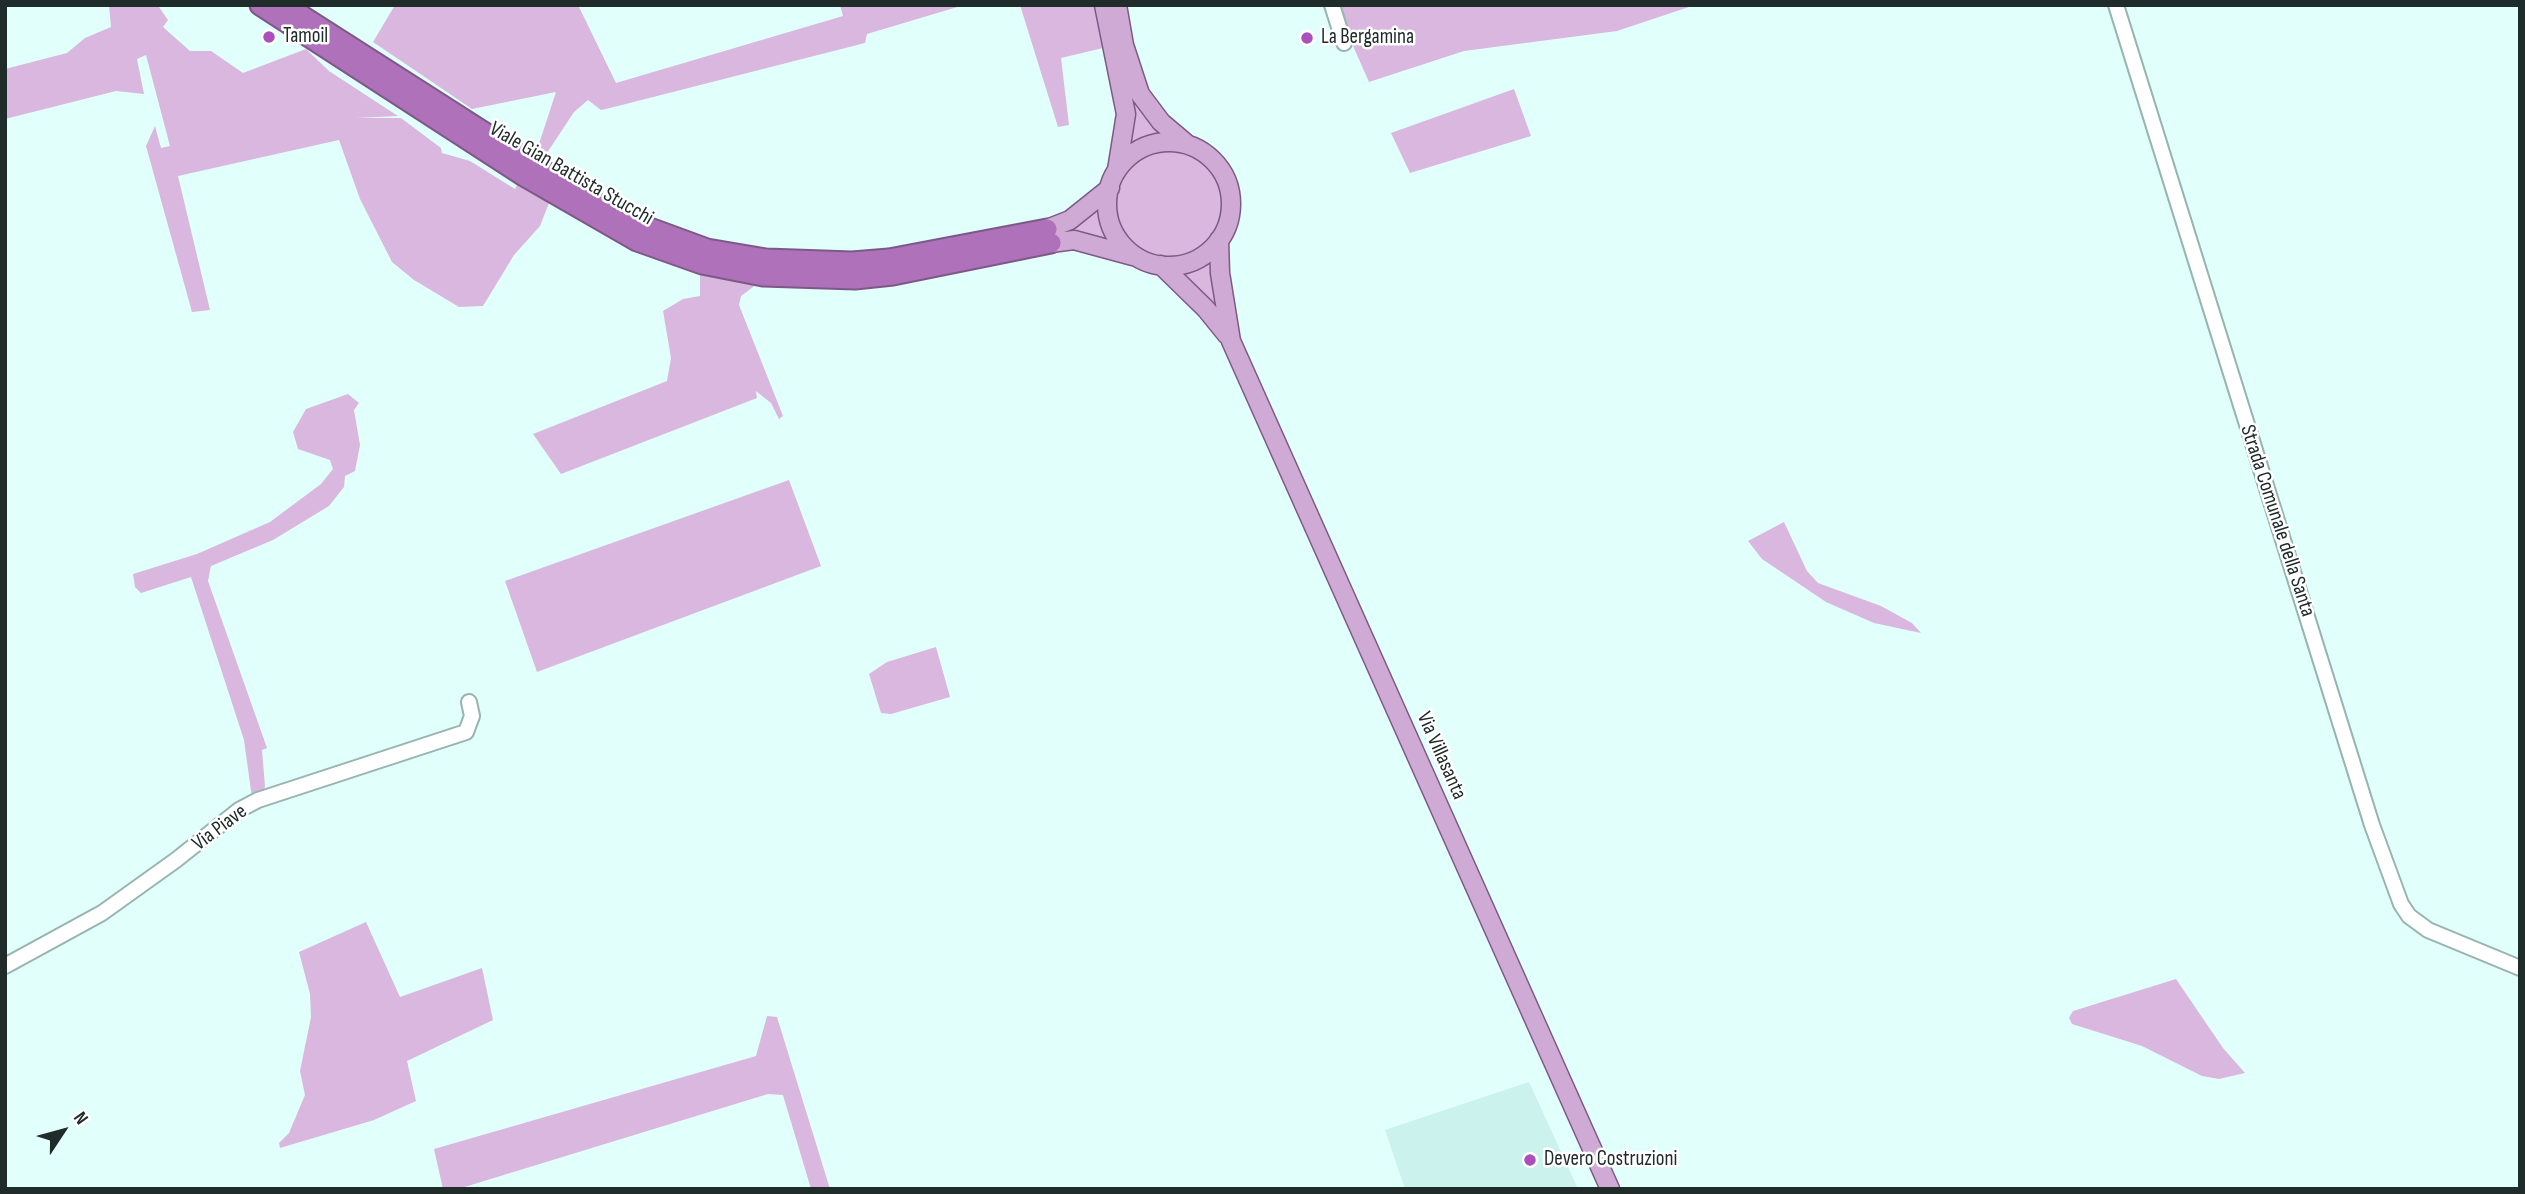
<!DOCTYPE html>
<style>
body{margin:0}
#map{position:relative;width:2525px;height:1194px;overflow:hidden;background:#e1fffb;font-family:"Sofia Sans Condensed",sans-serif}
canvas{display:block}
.frame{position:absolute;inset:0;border:7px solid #202c2a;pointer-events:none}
.north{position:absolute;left:28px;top:1096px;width:70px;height:70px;-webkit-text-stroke:5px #fff;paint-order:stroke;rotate:54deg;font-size:19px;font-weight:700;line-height:28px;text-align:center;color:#202c2a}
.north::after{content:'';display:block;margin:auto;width:24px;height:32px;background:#202c2a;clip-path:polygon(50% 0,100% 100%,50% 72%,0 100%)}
</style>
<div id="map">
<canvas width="2525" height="1194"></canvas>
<div class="frame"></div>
<div class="north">N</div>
</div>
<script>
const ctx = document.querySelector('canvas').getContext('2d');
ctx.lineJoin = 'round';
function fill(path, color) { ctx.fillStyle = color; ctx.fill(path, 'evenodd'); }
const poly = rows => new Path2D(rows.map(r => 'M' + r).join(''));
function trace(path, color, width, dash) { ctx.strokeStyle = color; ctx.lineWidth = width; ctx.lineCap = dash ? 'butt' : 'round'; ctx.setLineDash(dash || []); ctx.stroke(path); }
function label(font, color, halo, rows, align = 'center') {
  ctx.font = font + ' "Sofia Sans Condensed",sans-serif'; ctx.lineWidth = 5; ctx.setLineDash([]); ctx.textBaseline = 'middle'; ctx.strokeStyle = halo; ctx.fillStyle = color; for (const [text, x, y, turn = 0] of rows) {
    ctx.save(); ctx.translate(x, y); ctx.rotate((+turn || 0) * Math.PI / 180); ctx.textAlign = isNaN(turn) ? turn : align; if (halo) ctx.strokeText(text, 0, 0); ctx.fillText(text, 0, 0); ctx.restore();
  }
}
fill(poly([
 [1529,1082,1578,1189,1405,1189,1385,1130]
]), '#ccf2ee');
fill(poly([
 [109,5,159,7,168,20,163,27,190,51,211,51,243,73,306,49,329,71,398,116,356,118,401,118,441,148,442,153,470,161,515,189,517,185,549,203,540,226,514,255,483,306,459,307,414,280,392,262,360,199,339,140,178,176,210,310,192,312,146,146,155,126,161,148,170,146,146,55,137,59,144,94,116,91,5,119,5,69,67,53,85,38,111,27],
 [395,5,578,5,616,83,843,16,840,5,964,5,867,34,865,43,606,109,601,110,588,100,574,112,543,159,537,150,556,92,472,109,373,42],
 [1020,5,1095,5,1103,48,1061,58,1069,125,1058,127],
 [1335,5,1695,5,1617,31,1464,51,1369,82],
 [1514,89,1531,136,1410,173,1391,133],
 [1137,101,1162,132,1161,135,1150,137,1129,147,1132,103],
 '1114 203a55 55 0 1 1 110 0a55 55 0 1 1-110 0Z',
 [1099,208,1109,240,1052,236],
 [1214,256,1216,306,1216,311,1175,273,1202,265],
 [700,275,757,284,741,296,739,305,783,416,779,419,771,403,756,391,757,398,561,474,533,434,667,381,671,358,663,311,683,299,700,296],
 [348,394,359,403,354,410,360,445,355,471,345,476,344,487,329,506,273,540,211,566,208,581,267,748,262,750,265,786,263,794,252,798,244,740,191,577,141,593,135,587,133,574,197,554,270,522,321,484,333,469,330,460,298,449,293,432,306,409],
 [789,480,821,566,537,672,505,581],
 [1784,522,1807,571,1818,583,1881,606,1912,623,1921,633,1874,623,1826,602,1762,559,1748,541],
 [936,647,950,697,891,714,881,713,869,674,887,662],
 [366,922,400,997,482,968,493,1020,407,1061,416,1101,374,1120,280,1148,279,1143,289,1133,305,1095,300,1071,311,1017,310,994,299,952],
 [2176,979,2223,1048,2245,1073,2219,1079,2202,1076,2142,1046,2072,1024,2069,1018,2073,1011],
 [767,1016,777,1017,830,1189,811,1189,783,1095,768,1094,458,1189,443,1189,434,1149,756,1056]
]), '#d9b7df');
const minor = poly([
 [1332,5,1344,43],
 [2116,5,2372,825,2401,904,2409,916,2428,930,2520,968],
 [5,966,102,913,176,860,239,810,258,800,466,732,472,716,469,702]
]);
const major = poly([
 [1104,5,1126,114,1117,170],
 [1117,5,1124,45,1140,94,1161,122,1187,144],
 '1107 204a62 62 0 1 1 124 0a62 62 0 1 1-124 0Z',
 [1047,229,1070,220,1110,188],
 [1219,240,1220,273,1231,341,1610,1189],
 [1051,243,1074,240,1133,256],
 [1161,265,1206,309,1227,335]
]);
const highway = poly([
 [260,5,524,176,637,241,702,264,763,276,855,279,893,275,1051,243],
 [285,5,590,200,647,227,707,249,766,259,852,262,889,259,1047,229]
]);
trace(minor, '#98b4b1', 18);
trace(major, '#7d5987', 21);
trace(highway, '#7d5987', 23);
trace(minor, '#fff', 14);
trace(major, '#cfaad5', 18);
trace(highway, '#af71b9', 19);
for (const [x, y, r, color] of [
 [269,37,7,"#ab4fba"],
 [1307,38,7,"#ab4fba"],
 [1530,1160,7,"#ab4fba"]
]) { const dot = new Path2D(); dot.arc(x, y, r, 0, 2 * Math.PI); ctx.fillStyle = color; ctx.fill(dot); trace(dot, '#fff', 2.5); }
label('21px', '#202c2a', '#fff', [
 ["Tamoil",283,37],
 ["La Bergamina",1321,38],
 ["Devero Costruzioni",1544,1160]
], 'left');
label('21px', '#202c2a', '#fff', [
 ["Viale Gian Battista Stucchi",571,174,30],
 ["Strada Comunale della Santa",2277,521,72],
 ["Via Villasanta",1441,756,66],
 ["Via Piave",220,828,-37]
]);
</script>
